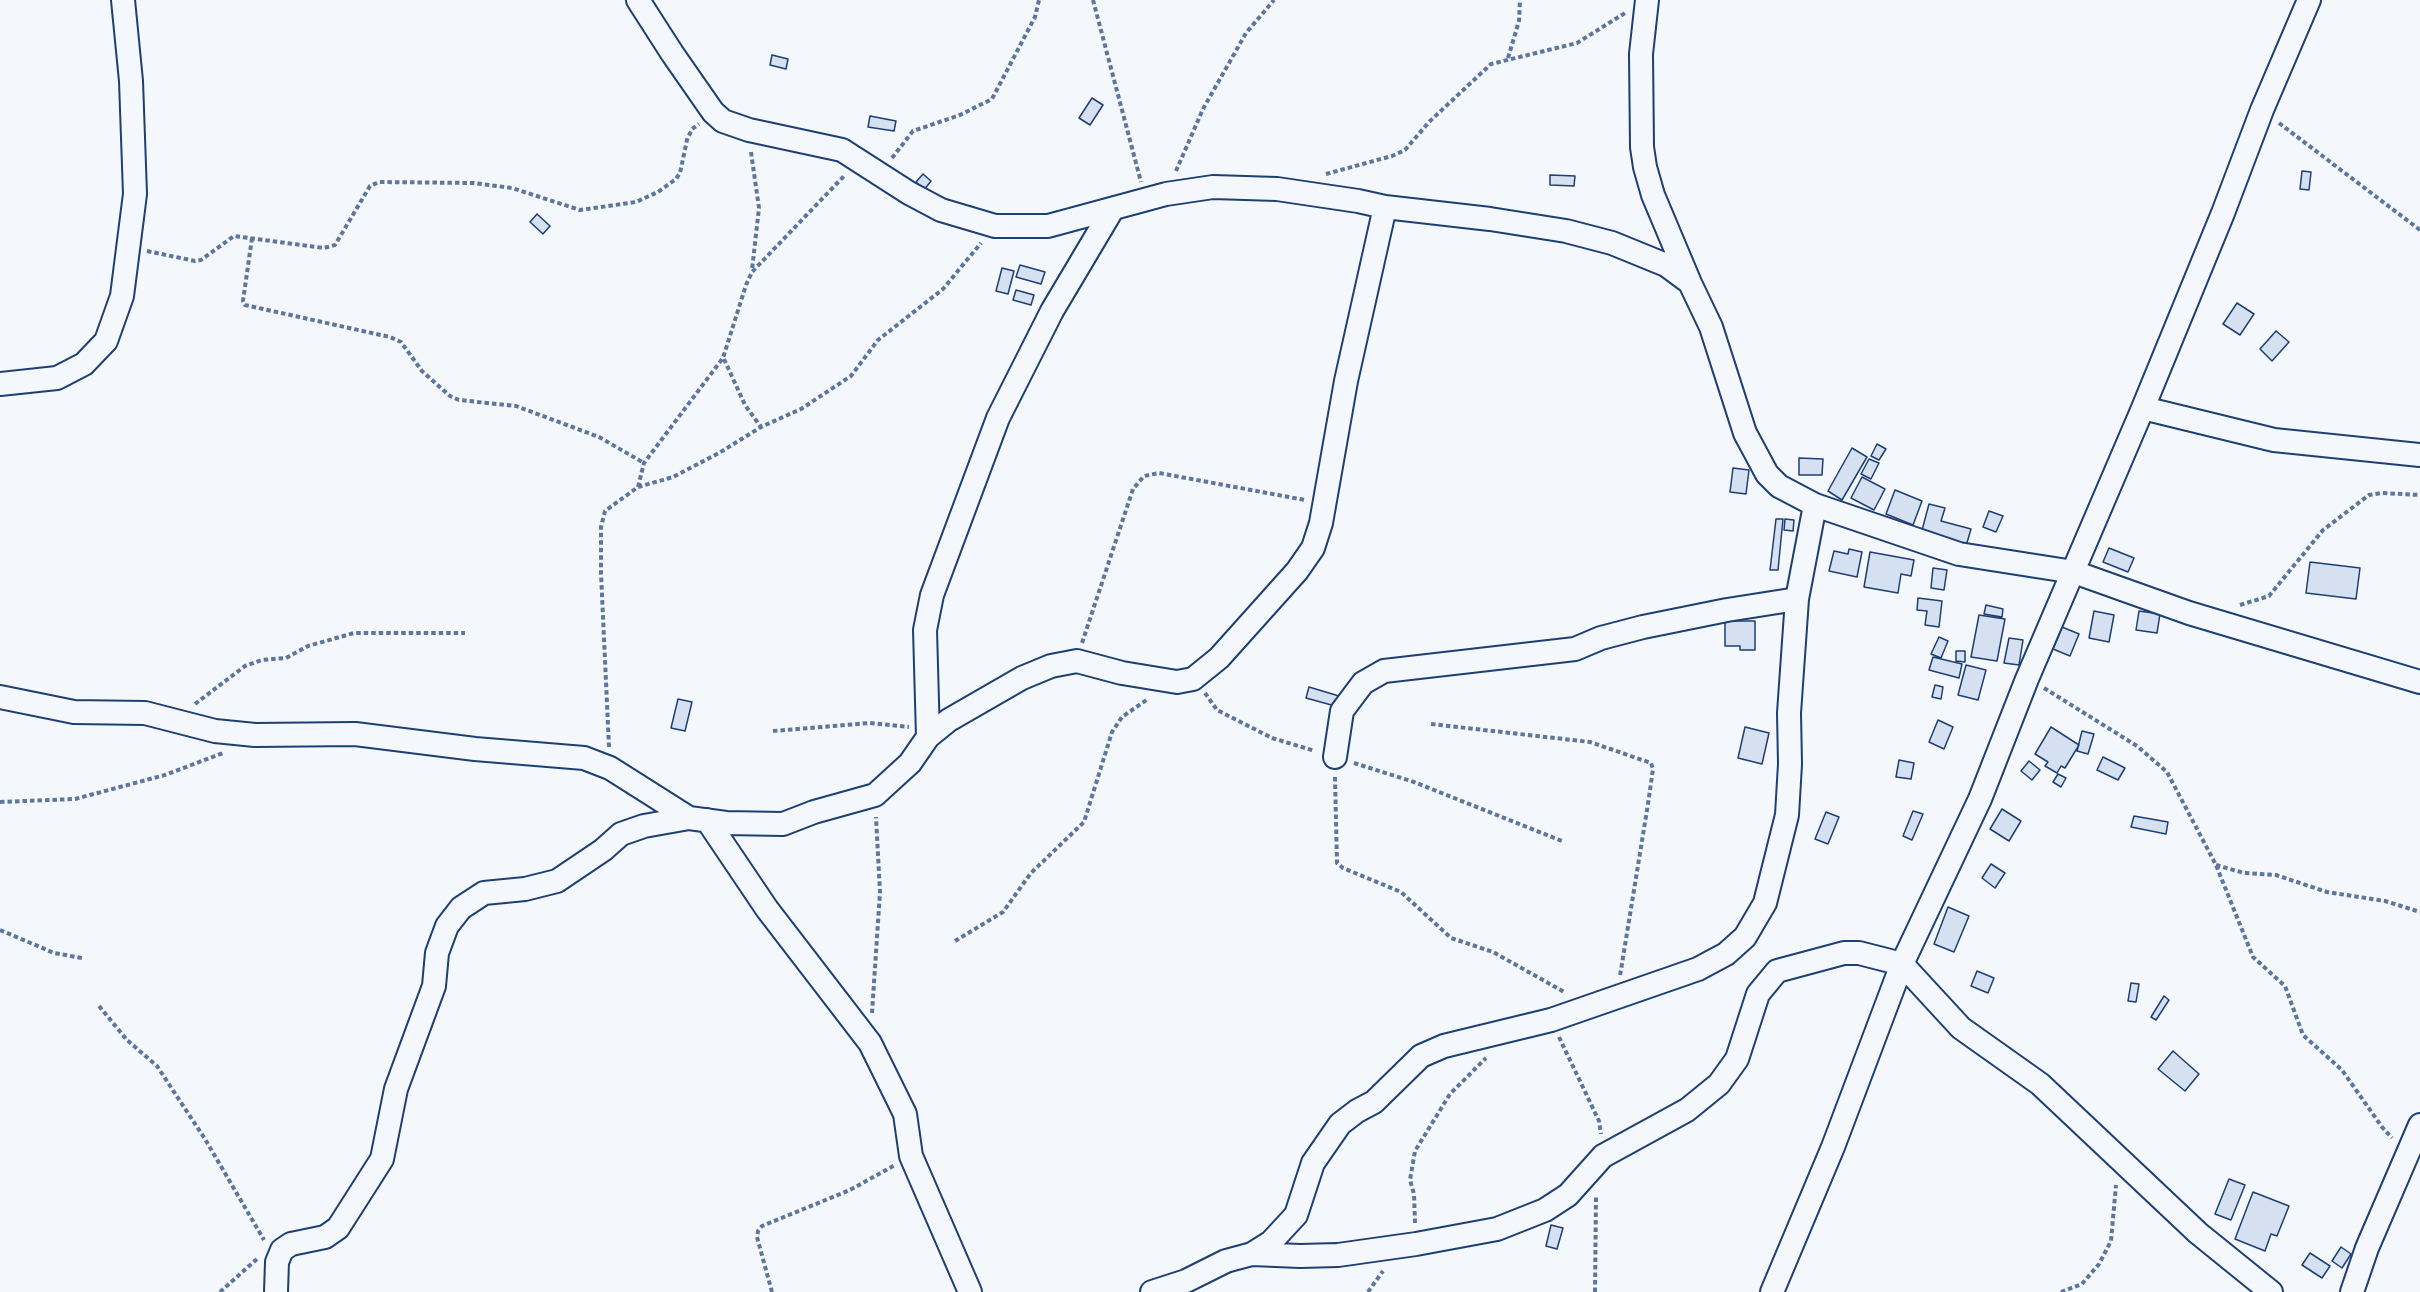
<!DOCTYPE html>
<style>
body{margin:0}
canvas{display:block;background:#f4f7fb}
</style>
<canvas width="2420" height="1292"></canvas>
<script>
const ctx = document.querySelector('canvas').getContext('2d');
ctx.lineJoin = 'round';
function fill(path, color) { ctx.fillStyle = color; ctx.fill(path, 'evenodd'); }
const poly = rows => new Path2D(rows.map(r => 'M' + r).join(''));
function trace(path, color, width, dash) { ctx.strokeStyle = color; ctx.lineWidth = width; ctx.lineCap = dash ? 'butt' : 'round'; ctx.setLineDash(dash || []); ctx.stroke(path); }
const building = poly([
 [772,55,788,59,786,69,770,65,772,55],
 [1092,98,1103,105,1090,125,1079,118,1092,98],
 [870,116,896,121,894,131,868,127,870,116],
 [2302,171,2311,172,2309,190,2300,189,2302,171],
 [923,174,931,181,924,190,916,182,923,174],
 [1550,175,1575,176,1574,186,1550,185,1550,175],
 [537,214,550,226,543,234,530,222,537,214],
 [1020,265,1045,272,1041,284,1016,277,1020,265],
 [1002,268,1014,271,1008,294,996,291,1002,268],
 [1016,290,1034,295,1031,305,1013,300,1016,290],
 [2237,303,2254,314,2240,335,2223,324,2237,303],
 [2276,331,2289,342,2272,361,2260,349,2276,331],
 [1877,444,1886,449,1879,460,1871,456,1877,444],
 [1852,448,1867,457,1842,500,1828,491,1852,448],
 [1799,458,1823,459,1822,475,1799,475,1799,458],
 [1869,459,1879,463,1871,479,1861,474,1869,459],
 [1733,468,1749,470,1746,494,1730,492,1733,468],
 [1862,477,1885,489,1874,510,1851,498,1862,477],
 [1895,490,1922,501,1913,525,1886,514,1895,490],
 [1929,504,1945,508,1941,521,1971,529,1966,546,1921,534,1929,504],
 [1989,511,2003,516,1996,532,1983,527,1989,511],
 [1776,519,1783,519,1778,570,1770,570,1776,519],
 [1785,519,1794,520,1793,531,1784,530,1785,519],
 [2109,548,2134,558,2128,572,2103,562,2109,548],
 [1849,549,1862,552,1857,577,1829,571,1834,551,1848,554,1849,549],
 [1870,552,1914,560,1911,576,1901,574,1898,593,1864,587,1870,552],
 [2310,562,2360,568,2356,599,2306,593,2310,562],
 [1933,568,1947,570,1944,590,1931,588,1933,568],
 [1918,598,1942,601,1939,627,1925,625,1927,611,1917,610,1918,598],
 [1986,605,2003,609,2002,617,1984,614,1986,605],
 [2094,611,2114,615,2109,642,2089,638,2094,611],
 [2139,611,2160,614,2157,633,2136,630,2139,611],
 [1979,615,2005,619,1997,661,1971,657,1979,615],
 [1725,621,1755,621,1755,650,1740,650,1740,646,1725,646,1725,621],
 [2062,627,2079,634,2070,656,2053,649,2062,627],
 [1939,637,1948,641,1941,658,1931,654,1939,637],
 [2009,638,2023,640,2019,665,2004,663,2009,638],
 [1956,651,1965,651,1965,662,1956,661,1956,651],
 [1933,657,1962,664,1959,678,1929,670,1933,657],
 [1966,665,1986,670,1978,700,1958,695,1966,665],
 [1935,685,1943,687,1941,699,1932,697,1935,685],
 [1309,687,1339,696,1335,706,1306,698,1309,687],
 [678,699,692,702,685,731,671,728,678,699],
 [1938,720,1953,727,1944,749,1929,742,1938,720],
 [1745,727,1769,733,1762,764,1738,758,1745,727],
 [2051,727,2079,745,2065,768,2061,766,2057,773,2045,766,2048,762,2035,754,2051,727],
 [2082,731,2094,734,2088,754,2077,751,2082,731],
 [2103,757,2125,768,2118,780,2097,770,2103,757],
 [1899,760,1914,763,1911,779,1896,777,1899,760],
 [2029,761,2040,770,2032,780,2021,771,2029,761],
 [2058,774,2066,778,2061,787,2053,782,2058,774],
 [2002,809,2021,821,2009,841,1990,829,2002,809],
 [1913,811,1923,814,1912,840,1903,836,1913,811],
 [1826,812,1839,817,1828,844,1815,839,1826,812],
 [2134,816,2168,822,2166,834,2131,827,2134,816],
 [1991,864,2005,873,1995,888,1982,878,1991,864],
 [1948,907,1969,916,1954,952,1934,944,1948,907],
 [1977,971,1994,978,1988,993,1971,986,1977,971],
 [2131,983,2139,984,2136,1002,2128,1001,2131,983],
 [2164,996,2169,1000,2156,1020,2151,1017,2164,996],
 [2173,1051,2199,1074,2185,1091,2158,1069,2173,1051],
 [2229,1179,2245,1185,2231,1220,2215,1214,2229,1179],
 [2253,1192,2289,1206,2277,1236,2271,1234,2265,1251,2235,1239,2253,1192],
 [1551,1225,1563,1228,1557,1249,1546,1246,1551,1225],
 [2341,1247,2351,1254,2342,1268,2332,1261,2341,1247],
 [2310,1253,2330,1266,2322,1278,2302,1265,2310,1253]
]);
fill(building, '#d5e0f0');
trace(building, '#1d3f73', 1.5);
const minor = poly([
 [638,0,672,53,713,112,723,121,749,130,842,150,909,193,941,210,995,226,1048,226,1166,194,1213,187,1277,189,1358,201,1385,207,1490,219,1566,231,1612,243,1666,265,1689,282],
 [1647,0,1641,54,1642,147,1645,167,1653,195,1690,283,1711,327,1745,433,1767,474,1779,486,1815,505,1959,554,2074,572,2189,613,2420,682],
 [0,384,57,378,84,364,106,341,122,296,135,194,131,81,123,0],
 [2143,408,2274,440,2420,455],
 [0,697,74,712,145,713,215,731,255,735,355,734,475,749,584,758,610,768,689,818,726,823,783,824,814,812,875,795,910,763,928,737,949,720,1022,678,1051,666,1077,661,1122,673,1177,682,1193,679,1219,658,1297,571,1313,548,1321,523,1346,381,1385,207],
 [928,737,925,630,932,595,998,418,1052,311,1112,210],
 [1335,757,1342,711,1363,683,1384,671,1575,649,1601,638,1643,627,1727,610,1797,599],
 [707,820,767,909,870,1043,905,1114,911,1156,970,1292],
 [1252,1254,1271,1242,1296,1215,1313,1163,1340,1124,1357,1111,1374,1102,1421,1056,1444,1046,1551,1020,1698,969,1726,954,1745,937,1765,903,1787,815,1790,764,1789,713,1797,599,1815,505],
 [276,1292,277,1262,282,1250,291,1244,325,1237,338,1228,382,1159,396,1089,434,986,437,953,447,926,461,908,484,893,525,889,557,881,603,850,621,834,644,826,689,818],
 [1152,1292,1186,1281,1226,1261,1252,1254,1300,1256,1338,1255,1416,1244,1497,1229,1545,1210,1568,1195,1603,1156,1687,1110,1719,1084,1737,1059,1758,994,1777,971,1844,953,1859,953,1902,964,1961,1028,2040,1084,2198,1233,2271,1292],
 [1772,1292,1833,1147,1902,964,1980,799,2027,679,2143,408,2223,213,2262,110,2309,0],
 [2352,1292,2367,1248,2420,1125]
]);
trace(minor, '#1d3f73', 26);
trace(poly([
 [1093,0,1141,182],
 [1508,58,1519,21,1520,0],
 [2279,123,2420,230],
 [751,152,759,208,752,270],
 [892,158,913,131,960,115,992,99,1035,17,1039,0],
 [1176,171,1203,109,1246,33,1274,0],
 [1326,174,1392,156,1405,150,1429,122,1491,64,1577,43,1625,13],
 [252,238,243,301,245,305,390,337,401,342,422,371,450,396,459,400,516,406,599,437,644,463],
 [147,251,195,261,201,260,234,236,324,248,335,245,370,186,379,182,474,183,512,188,580,210,636,202,658,192,676,179,680,173,687,140,692,129,699,124],
 [724,359,745,405,761,427],
 [638,487,644,463,723,358,746,285,752,272,844,176],
 [2240,605,2269,596,2323,530,2369,495,2381,493,2420,495],
 [1082,643,1133,489,1144,476,1159,473,1305,500],
 [2044,688,2137,746,2167,772,2216,865,2253,957,2285,986,2303,1035,2342,1070,2382,1127,2392,1138],
 [1205,693,1217,710,1272,738,1315,751],
 [195,704,245,666,262,660,286,658,308,646,354,633,465,633],
 [1431,724,1590,742,1651,763,1653,769,1648,804,1620,976],
 [773,731,870,723,909,727],
 [609,747,601,573,601,527,605,511,638,487,673,477,719,453,761,427,801,409,851,376,878,340,943,289,981,243],
 [1354,763,1414,782,1562,841],
 [1335,777,1337,863,1343,868,1401,892,1451,938,1493,952,1566,993],
 [0,802,75,799,165,775,223,753],
 [2216,865,2244,873,2276,875,2327,892,2385,901,2420,912],
 [0,930,54,953,82,958],
 [955,941,1003,912,1031,873,1084,822,1112,732,1122,717,1148,699],
 [99,1006,127,1040,157,1066,205,1139,264,1240],
 [872,1013,880,892,876,817],
 [1559,1037,1599,1121,1601,1134],
 [1415,1223,1414,1194,1410,1180,1415,1151,1450,1094,1486,1058],
 [220,1292,257,1259],
 [772,1292,757,1237,758,1231,762,1226,850,1190,895,1165],
 [1368,1292,1383,1271],
 [1595,1292,1596,1197],
 [2061,1292,2082,1284,2099,1264,2111,1241,2116,1185]
]), '#5e769c', 4, [4.5, 3]);
trace(minor, '#f4f7fb', 22);
</script>
